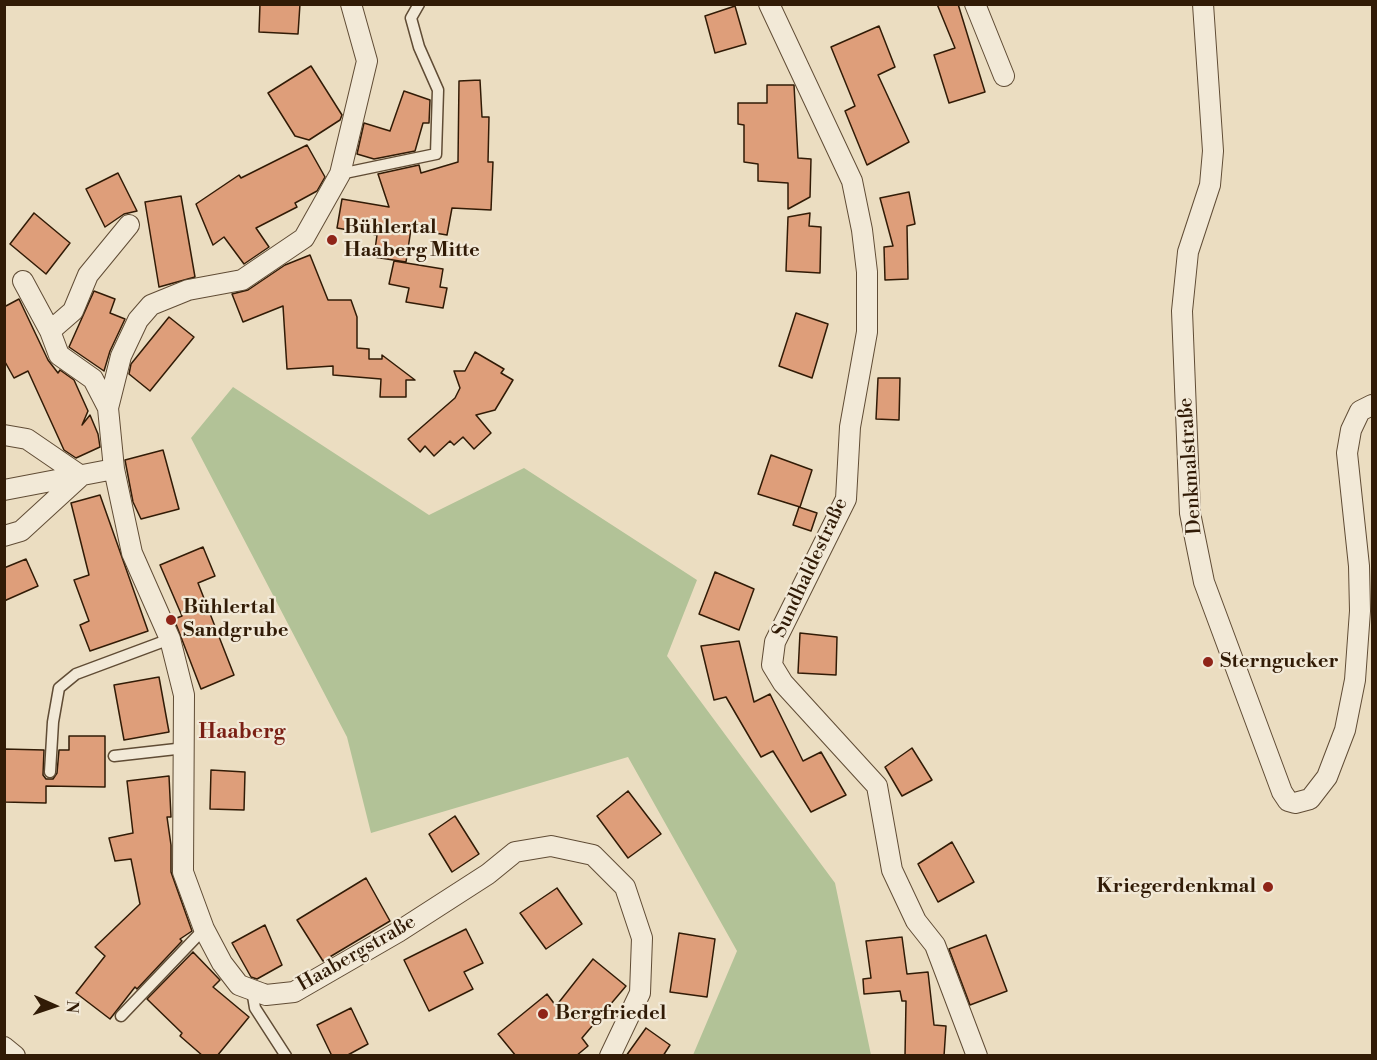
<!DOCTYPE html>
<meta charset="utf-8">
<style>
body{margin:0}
#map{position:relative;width:1377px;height:1060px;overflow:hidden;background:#ebddc1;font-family:"Libre Bodoni",serif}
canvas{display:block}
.frame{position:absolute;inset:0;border:6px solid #311b06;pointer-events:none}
.north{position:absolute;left:24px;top:976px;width:60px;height:60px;-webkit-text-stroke:4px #f2e9d7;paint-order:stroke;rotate:93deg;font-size:16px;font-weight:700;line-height:24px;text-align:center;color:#311b06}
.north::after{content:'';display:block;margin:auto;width:21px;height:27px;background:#311b06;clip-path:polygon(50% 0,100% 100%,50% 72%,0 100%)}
</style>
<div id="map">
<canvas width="1377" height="1060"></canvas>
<div class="frame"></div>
<div class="north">N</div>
</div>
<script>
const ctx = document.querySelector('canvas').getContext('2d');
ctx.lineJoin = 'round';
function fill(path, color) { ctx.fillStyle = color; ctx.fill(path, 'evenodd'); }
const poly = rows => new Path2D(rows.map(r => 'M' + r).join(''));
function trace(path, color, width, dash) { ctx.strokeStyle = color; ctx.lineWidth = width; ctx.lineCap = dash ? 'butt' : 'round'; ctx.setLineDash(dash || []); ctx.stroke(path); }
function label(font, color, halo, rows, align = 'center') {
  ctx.font = font + ' "Libre Bodoni",serif'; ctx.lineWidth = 4.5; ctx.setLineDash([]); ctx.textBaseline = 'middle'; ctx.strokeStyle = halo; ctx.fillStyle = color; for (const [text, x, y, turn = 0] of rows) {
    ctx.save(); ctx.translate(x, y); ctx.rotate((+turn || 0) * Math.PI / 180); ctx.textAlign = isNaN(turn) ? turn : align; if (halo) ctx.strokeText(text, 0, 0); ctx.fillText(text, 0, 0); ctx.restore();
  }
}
fill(poly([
 [233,387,429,515,524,468,697,580,667,656,835,883,871,1055,693,1055,737,951,628,757,371,833,347,737,191,438]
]), '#b2c297');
const building = poly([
 [260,4,300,4,298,34,259,32,260,4],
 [937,4,958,4,985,92,949,103,934,55,955,48,937,4],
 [735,6,746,44,715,53,705,16,735,6],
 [879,26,895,67,878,75,909,142,867,165,845,111,855,106,831,47,879,26],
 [311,66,342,115,340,120,309,140,295,136,268,93,311,66],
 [480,80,482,117,489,117,488,162,493,162,491,210,452,208,447,235,411,229,406,262,374,257,377,235,337,228,342,199,389,207,378,174,419,165,421,173,458,162,459,81,480,80],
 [767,85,794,85,798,158,811,159,810,197,788,209,788,183,758,181,758,164,744,162,744,125,738,124,738,103,767,103,767,85],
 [404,91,430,100,429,123,423,123,415,151,374,159,357,154,364,123,390,131,404,91],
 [307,145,325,177,317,191,295,203,297,207,256,228,269,247,244,264,224,237,213,245,196,204,239,175,241,178,307,145],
 [118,173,137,211,124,214,105,227,86,189,118,173],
 [909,192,915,224,907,226,908,279,885,280,884,247,893,246,880,198,909,192],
 [181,196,195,277,159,287,145,202,181,196],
 [34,213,70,243,46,274,10,244,34,213],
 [810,213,809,226,821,227,820,273,786,271,788,217,810,213],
 [310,255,328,300,351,300,357,317,357,348,369,349,369,359,382,359,382,355,415,380,406,380,406,397,380,397,381,379,333,375,333,366,287,369,283,306,243,322,232,294,248,290,285,265,310,255],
 [394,261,443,269,440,287,447,288,443,308,406,302,409,288,389,284,394,261],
 [94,291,115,299,110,313,125,319,110,351,104,371,69,347,94,291],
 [19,299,48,360,58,373,60,370,74,380,88,411,82,425,90,415,98,434,100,447,76,458,64,450,28,371,14,378,4,360,4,307,19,299],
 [796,313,828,324,812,378,779,366,796,313],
 [169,317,194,337,150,391,129,374,131,364,169,317],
 [475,352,504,369,501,373,513,380,495,410,476,415,491,433,474,449,463,437,454,445,450,441,434,456,425,446,420,452,408,439,455,398,460,388,454,371,465,371,475,352],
 [878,378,900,378,899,420,876,419,878,378],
 [163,450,179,509,141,519,133,502,125,460,163,450],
 [771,455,812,470,800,507,758,494,771,455],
 [100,495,148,631,90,651,80,625,89,621,74,580,89,575,71,503,100,495],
 [799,507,817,513,811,531,793,525,799,507],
 [203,547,215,576,198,583,234,675,201,689,174,619,182,616,160,565,203,547],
 [26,559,38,586,4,601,4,568,26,559],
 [715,572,754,589,739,630,699,614,715,572],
 [800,633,837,637,836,675,798,673,800,633],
 [739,641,754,702,770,694,803,761,821,752,846,795,811,812,773,751,761,757,726,697,714,700,701,646,739,641],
 [159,677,169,732,124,740,114,685,159,677],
 [69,736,105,736,105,787,46,786,46,803,4,802,4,749,44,750,43,775,46,779,53,779,57,773,59,750,69,750,69,736],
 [912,748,932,780,902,796,885,767,912,748],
 [211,770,245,772,244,810,210,809,211,770],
 [169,776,171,817,167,817,171,845,171,872,192,931,180,939,182,941,137,989,135,987,110,1019,76,993,105,956,95,947,140,904,131,859,115,861,109,838,133,833,127,781,169,776],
 [628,791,661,834,628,858,597,816,628,791],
 [455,816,479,854,452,872,429,834,455,816],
 [952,842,974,882,938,902,918,864,952,842],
 [366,878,390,921,323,961,297,920,366,878],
 [557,888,582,924,546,949,520,913,557,888],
 [265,925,282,965,257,979,251,977,232,943,265,925],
 [466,929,483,963,464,972,473,989,429,1011,404,960,466,929],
 [679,933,715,939,707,997,670,992,679,933],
 [986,935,1007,991,970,1005,949,949,986,935],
 [902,937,907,974,928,972,934,1025,946,1026,944,1056,905,1056,906,1001,902,1001,900,991,864,994,863,979,871,978,866,941,902,937],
 [193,952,220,980,213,987,249,1017,217,1056,203,1056,180,1036,182,1033,147,999,193,952],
 [593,959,626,986,582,1038,588,1046,576,1056,516,1056,498,1034,547,994,556,1006,593,959],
 [351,1008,368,1044,346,1056,332,1056,317,1025,351,1008],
 [646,1028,670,1045,663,1056,626,1056,646,1028]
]);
fill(building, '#de9e7a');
trace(building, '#311b06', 1.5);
const service = poly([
 [340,174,436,154,438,90,419,47,411,18,419,4],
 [114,756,185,748],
 [50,772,53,722,59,688,76,674,170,639],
 [252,990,255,1008,286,1056],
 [121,1016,204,929]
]);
const minor = poly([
 [351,4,367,61,340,174,304,238,242,280,188,290,151,305,138,320,121,356,108,408,114,469,132,553,170,639,184,695,183,872,204,929,222,963,239,985,266,995,294,992,398,932,488,874,515,852,551,846,593,855,625,887,642,938,640,993,610,1056],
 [769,4,852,181,862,230,867,272,867,332,850,427,846,499,775,642,772,665,783,683,877,786,892,870,916,921,935,945,977,1056],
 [975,4,1004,76],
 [1203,4,1213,151,1210,185,1188,252,1182,311,1190,513,1204,582,1282,792,1288,801,1295,803,1310,799,1327,777,1345,730,1355,680,1360,611,1359,566,1347,453,1351,430,1360,411,1372,405],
 [23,281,50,331,59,355,93,379,108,408],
 [50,331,73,311,88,275,129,225],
 [4,435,27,439,81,476,21,531,4,536],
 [4,490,114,469],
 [4,1047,15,1056]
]);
trace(service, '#604c35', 13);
trace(minor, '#604c35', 22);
trace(service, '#f2e9d7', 10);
trace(minor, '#f2e9d7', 20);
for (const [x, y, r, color] of [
 [332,240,6,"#8f2418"],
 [171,620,6,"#8f2418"],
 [1208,662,6,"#8f2418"],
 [1268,887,6,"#8f2418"],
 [543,1014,6,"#8f2418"]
]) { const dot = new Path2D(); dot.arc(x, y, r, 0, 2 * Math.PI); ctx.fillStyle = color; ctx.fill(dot); trace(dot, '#f2e9d7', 2); }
label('bold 20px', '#311b06', '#f2e9d7', [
 ["Bühlertal",344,228],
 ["Haaberg Mitte",344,251],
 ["Bühlertal",183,608],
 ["Sandgrube",183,631],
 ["Sterngucker",1220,662],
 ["Kriegerdenkmal",1256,887,"right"],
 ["Bergfriedel",555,1014]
], 'left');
label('20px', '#311b06', '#f2e9d7', [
 ["Denkmalstraße",1191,466,-94],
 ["Sundhaldestraße",811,568,-65],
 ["Haabergstraße",357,954,-30]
]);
label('bold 21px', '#7a1f14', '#f2e9d7', [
 ["Haaberg",242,733]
]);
</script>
